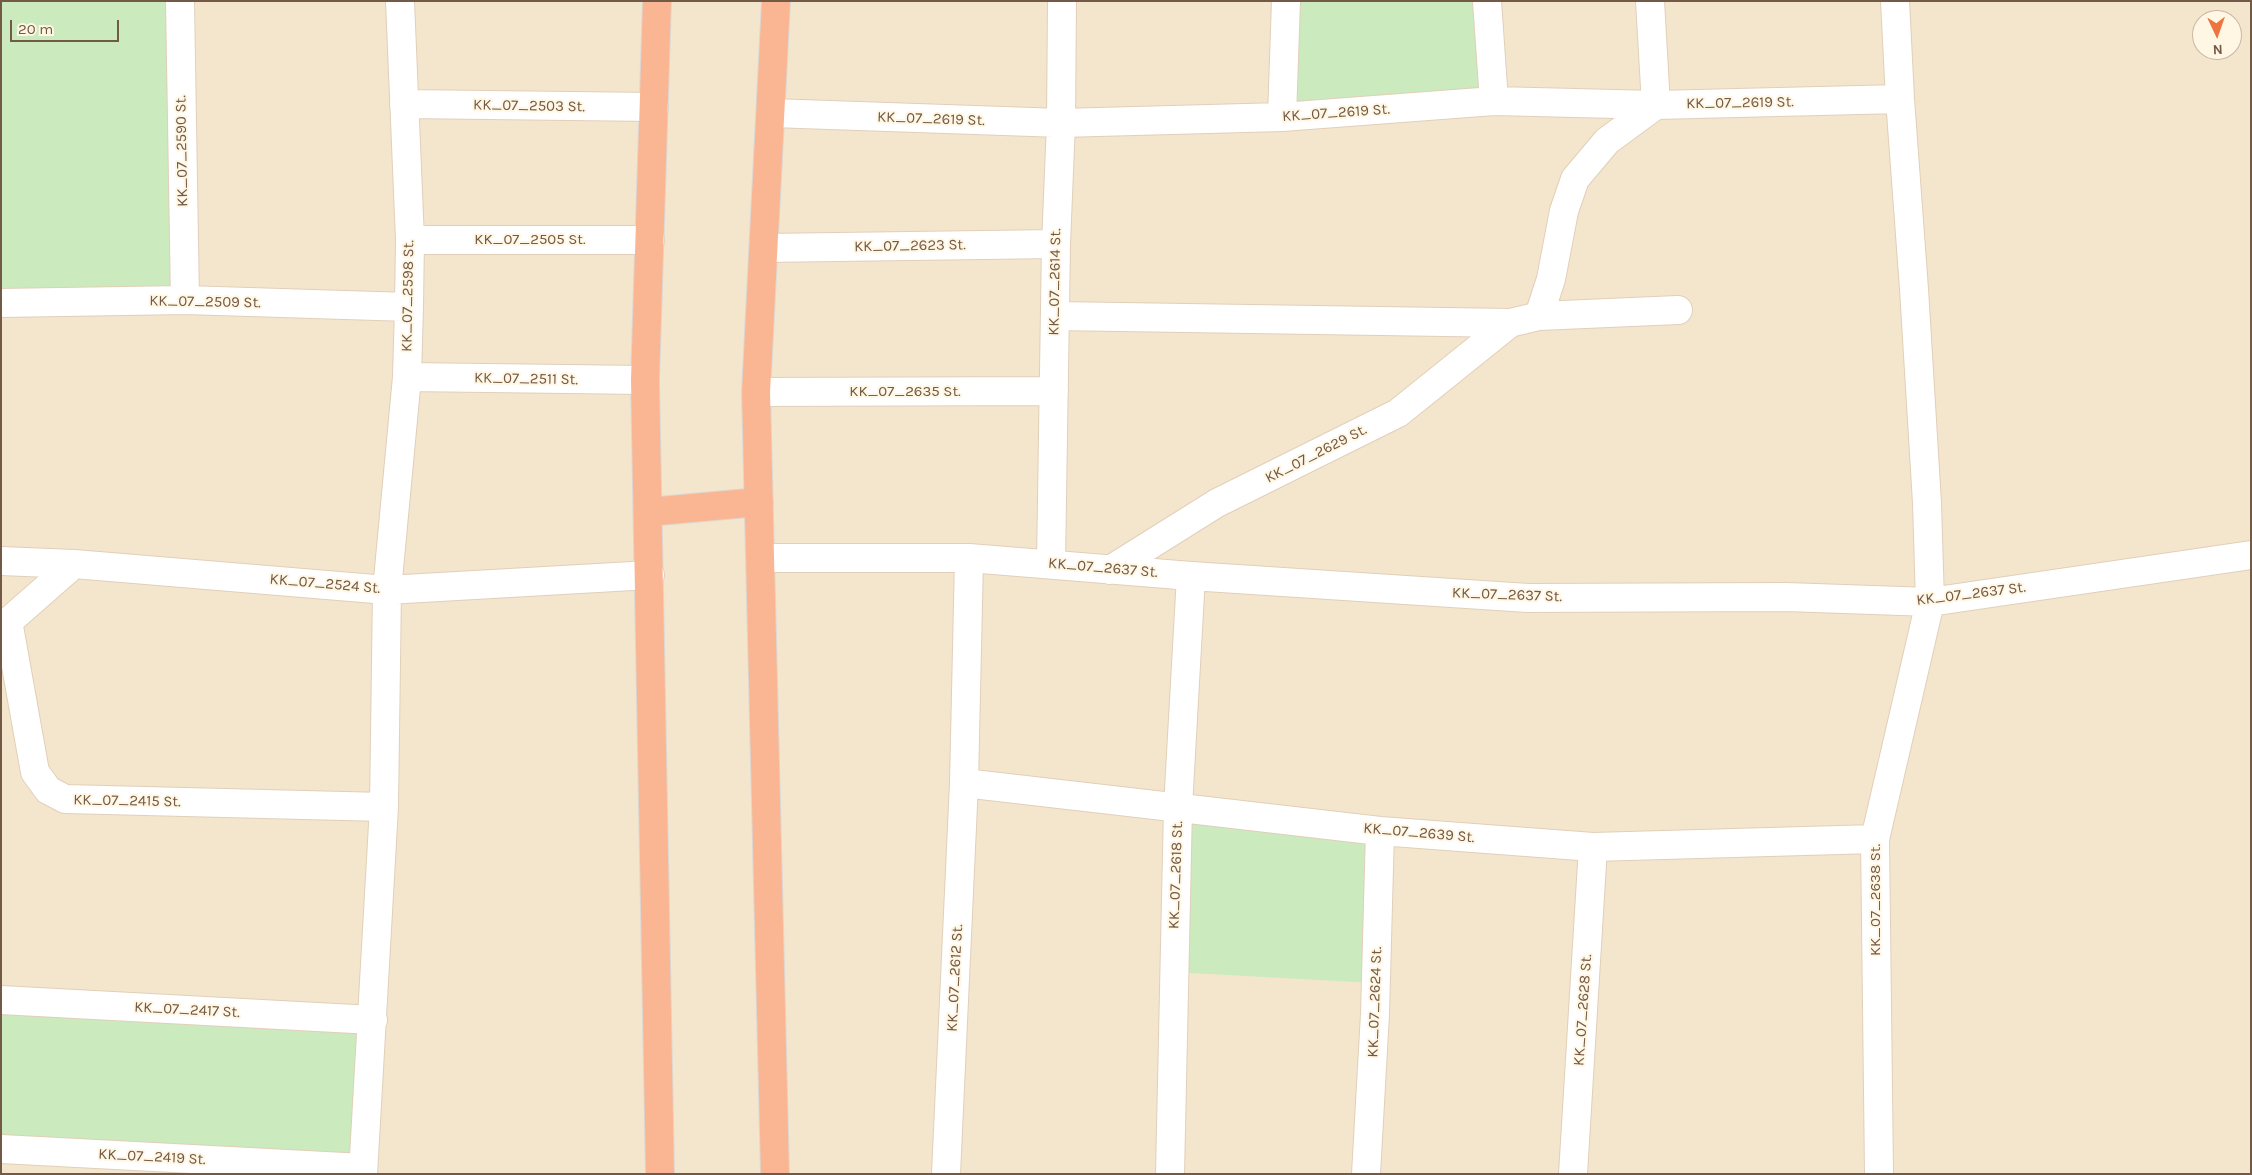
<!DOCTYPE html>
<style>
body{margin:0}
#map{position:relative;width:2252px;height:1175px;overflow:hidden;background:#fdf3de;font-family:Karla,sans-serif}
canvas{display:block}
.frame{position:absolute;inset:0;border:2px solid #735a46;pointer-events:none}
.north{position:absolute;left:2192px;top:10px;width:50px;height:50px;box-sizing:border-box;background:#fff7e4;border:1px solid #c7b8a5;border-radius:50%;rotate:177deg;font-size:14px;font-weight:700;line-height:20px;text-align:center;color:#735a46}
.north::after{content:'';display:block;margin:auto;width:18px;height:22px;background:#ec743e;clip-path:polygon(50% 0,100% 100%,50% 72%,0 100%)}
.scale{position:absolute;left:10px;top:20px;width:109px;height:22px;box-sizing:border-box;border:2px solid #735a46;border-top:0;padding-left:6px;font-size:15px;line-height:18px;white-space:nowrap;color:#735a46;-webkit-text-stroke:4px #fff7e4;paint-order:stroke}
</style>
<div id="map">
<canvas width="2252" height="1175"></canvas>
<div class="frame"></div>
<div class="north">N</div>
<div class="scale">20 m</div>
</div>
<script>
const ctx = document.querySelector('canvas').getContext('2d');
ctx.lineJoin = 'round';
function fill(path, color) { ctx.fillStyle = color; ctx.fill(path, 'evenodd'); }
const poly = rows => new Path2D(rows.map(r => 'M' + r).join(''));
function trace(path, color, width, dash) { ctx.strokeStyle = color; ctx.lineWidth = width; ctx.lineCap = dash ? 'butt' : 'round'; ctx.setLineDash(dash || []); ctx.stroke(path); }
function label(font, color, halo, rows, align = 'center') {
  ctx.font = font + ' Karla,sans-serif'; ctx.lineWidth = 4; ctx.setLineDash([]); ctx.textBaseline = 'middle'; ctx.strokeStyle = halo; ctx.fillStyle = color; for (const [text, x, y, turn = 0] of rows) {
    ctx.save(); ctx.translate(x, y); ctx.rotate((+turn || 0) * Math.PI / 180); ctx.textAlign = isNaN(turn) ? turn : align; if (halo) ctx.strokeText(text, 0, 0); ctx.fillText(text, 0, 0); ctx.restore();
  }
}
fill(poly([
 [1,1,2251,1,2251,1174,1,1174],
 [2202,20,2232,20,2232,50,2202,50]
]), '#f4e6cc');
fill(poly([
 [1,1,180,1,185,300,1,303],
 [1286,1,1487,1,1494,101,1282,117],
 [1178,807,1380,831,1373,983,1173,972],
 [1,996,374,1022,363,1174,1,1154]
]), '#cbeabd');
const minor = poly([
 [180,1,185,300],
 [1487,1,1494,101],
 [404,104,654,107],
 [772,113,1061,123,1282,117,1494,101,1656,105,1900,99],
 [1282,117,1286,1],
 [410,240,650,240],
 [764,248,1056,244],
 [1,303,185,300,409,307],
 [1055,316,1510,323,1539,316,1551,279,1564,211,1575,179,1607,141,1656,105,1650,1],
 [1539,316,1678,310],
 [407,377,645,380],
 [756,392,1054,391],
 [760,558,969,558,1191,576,1528,598,1786,597,1930,602,2251,555],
 [1,561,74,564,387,590,650,575],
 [1051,563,1056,244,1061,123,1062,1],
 [1110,570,1217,503,1398,413,1510,323],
 [8,621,35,772,48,790,65,799,384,807],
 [1,628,74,564],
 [964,783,1380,831,1593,847,1875,839],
 [1,1000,373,1020],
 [1,1149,363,1168],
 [363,1174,384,807,387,590,407,377,409,307,410,240,400,1],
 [946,1174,964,783,969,558],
 [1170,1174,1178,807,1191,576],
 [1366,1174,1375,1014,1380,831],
 [1573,1174,1593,847],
 [1879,1174,1875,839,1930,602,1927,503,1914,289,1900,99,1895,1]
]);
const highway = poly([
 [657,1,645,380,660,1174],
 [648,512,759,502],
 [775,1174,756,392,776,1]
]);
trace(minor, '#e1cfba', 30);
trace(highway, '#ddd7d3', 30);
trace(minor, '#fff', 28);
trace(highway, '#fab692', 28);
label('15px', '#735a46', '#fff7e4', [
 ["KK_07_2619 St.",1740,103,-1],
 ["KK_07_2503 St.",529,106,1],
 ["KK_07_2619 St.",1336,113,-4],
 ["KK_07_2619 St.",931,119,2],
 ["KK_07_2590 St.",182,151,-91],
 ["KK_07_2505 St.",530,240],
 ["KK_07_2623 St.",910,246,-1],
 ["KK_07_2614 St.",1055,282,-89],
 ["KK_07_2598 St.",408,296,-89],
 ["KK_07_2509 St.",205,302,1],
 ["KK_07_2511 St.",526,379,1],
 ["KK_07_2635 St.",905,392],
 ["KK_07_2629 St.",1316,454,-27],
 ["KK_07_2637 St.",1103,568,5],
 ["KK_07_2524 St.",325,584,5],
 ["KK_07_2637 St.",1971,594,-7],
 ["KK_07_2637 St.",1507,595,2],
 ["KK_07_2415 St.",127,801,1],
 ["KK_07_2639 St.",1419,833,5],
 ["KK_07_2618 St.",1176,875,-88],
 ["KK_07_2638 St.",1876,900,-90],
 ["KK_07_2612 St.",955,978,-87],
 ["KK_07_2624 St.",1375,1002,-88],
 ["KK_07_2417 St.",187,1010,3],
 ["KK_07_2628 St.",1583,1010,-86],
 ["KK_07_2419 St.",152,1157,3]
]);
</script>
